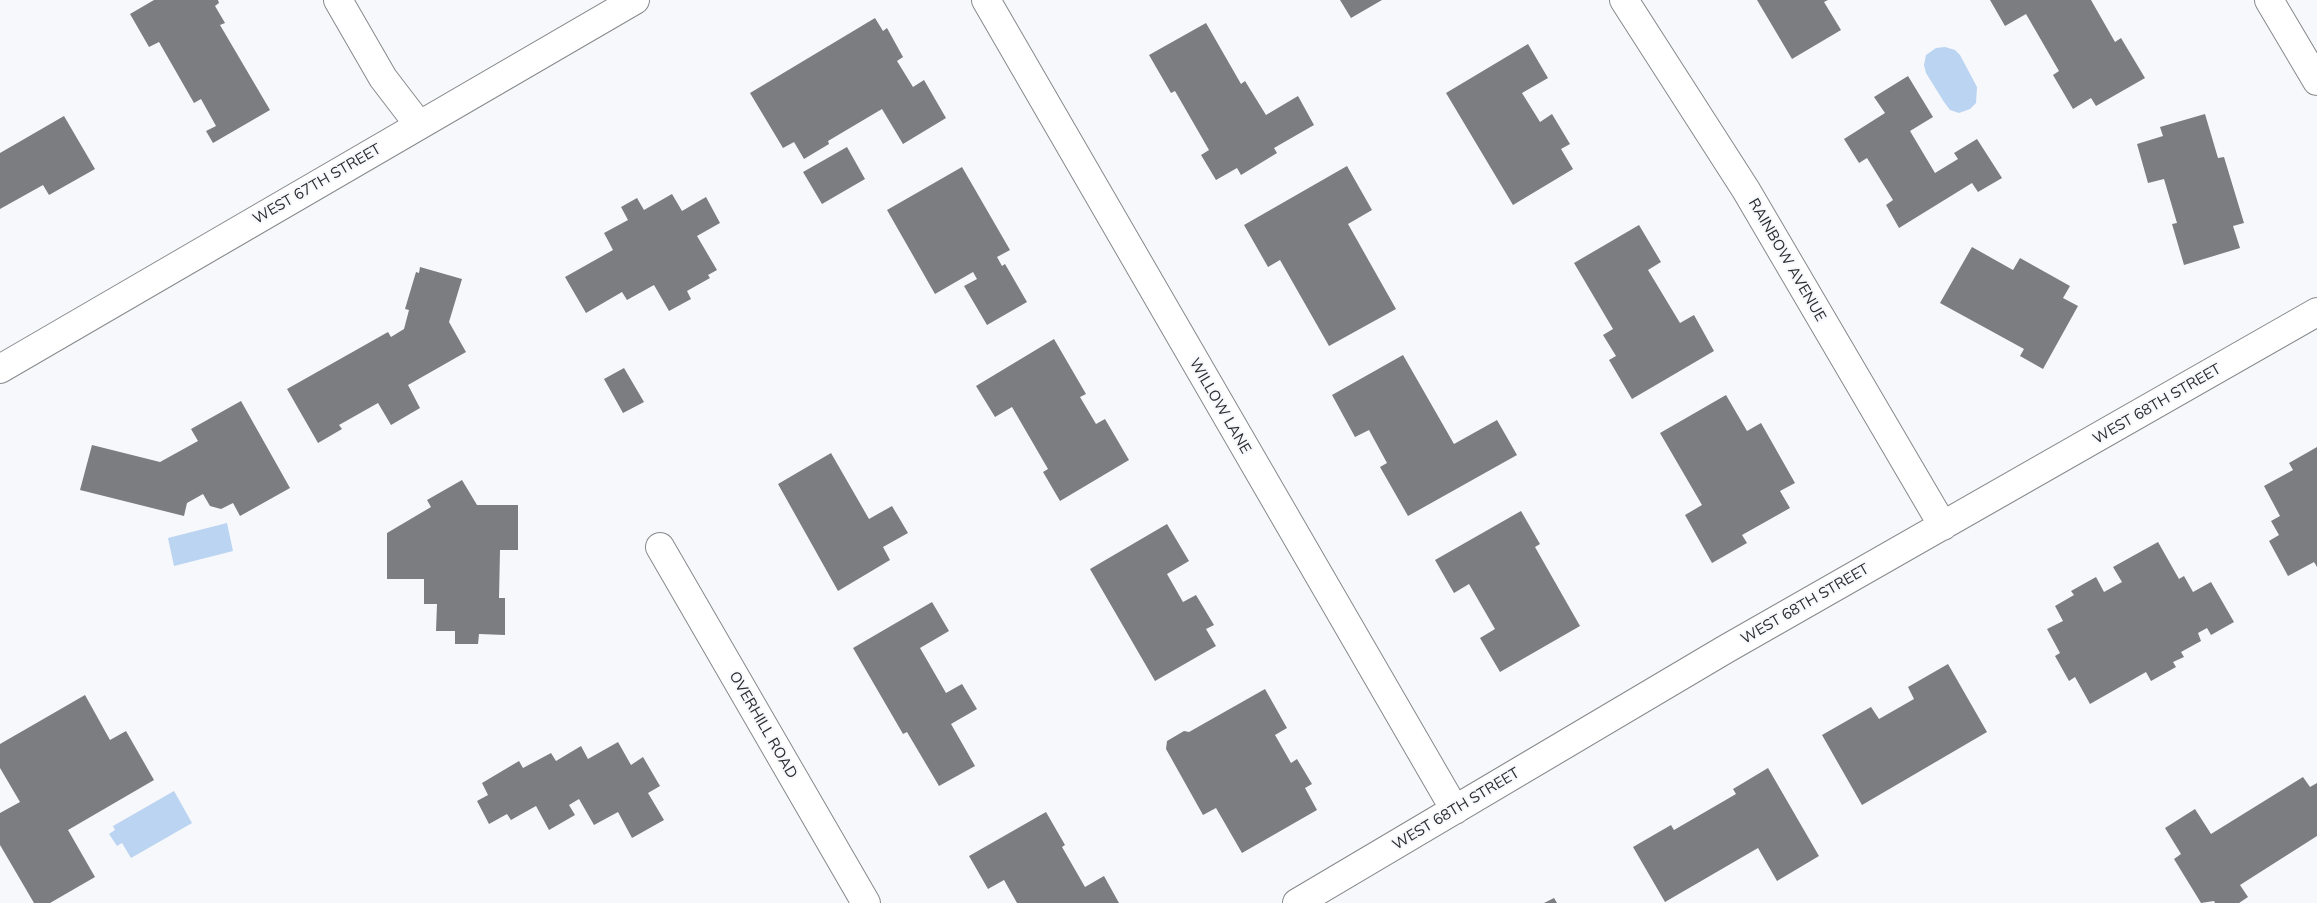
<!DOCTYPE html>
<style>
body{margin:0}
canvas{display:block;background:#f6f8fb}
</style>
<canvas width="2317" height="903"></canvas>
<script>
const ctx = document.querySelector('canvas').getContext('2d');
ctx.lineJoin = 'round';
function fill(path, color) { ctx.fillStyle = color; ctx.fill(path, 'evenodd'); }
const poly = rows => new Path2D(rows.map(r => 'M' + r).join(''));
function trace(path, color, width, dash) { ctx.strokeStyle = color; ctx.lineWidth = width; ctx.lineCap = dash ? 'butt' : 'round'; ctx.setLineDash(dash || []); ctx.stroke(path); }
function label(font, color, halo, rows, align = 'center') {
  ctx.font = font + ' Mulish,sans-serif'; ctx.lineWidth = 4; ctx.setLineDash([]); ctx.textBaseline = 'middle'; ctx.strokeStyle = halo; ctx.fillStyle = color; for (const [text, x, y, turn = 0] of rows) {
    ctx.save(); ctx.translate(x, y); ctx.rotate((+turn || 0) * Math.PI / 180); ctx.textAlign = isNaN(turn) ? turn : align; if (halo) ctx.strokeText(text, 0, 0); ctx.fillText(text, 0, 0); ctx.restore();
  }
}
fill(poly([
 [1945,47,1955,50,1960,55,1977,87,1976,103,1970,109,1959,113,1950,110,1944,102,1926,73,1924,65,1926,55,1936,48],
 [227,523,233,551,174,566,168,538],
 [174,791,192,823,131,858,122,843,117,846,109,834,115,830,113,826]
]), '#bbd4f2');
fill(poly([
 [154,0,218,0,219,3,215,6,225,23,220,25,270,110,213,143,206,131,216,126,201,99,194,103,159,42,149,47,130,14],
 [1340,0,1382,0,1351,18],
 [1757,0,1828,0,1824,2,1841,30,1792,59],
 [1990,0,2091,0,2115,42,2121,38,2145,78,2096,106,2091,98,2073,109,2053,75,2059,71,2026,14,2005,26],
 [875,18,883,31,887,28,903,57,897,61,913,87,924,80,946,118,903,144,882,109,828,141,829,144,804,159,794,142,783,148,750,93],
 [1206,23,1241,84,1245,81,1266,115,1298,96,1314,125,1274,148,1277,153,1241,175,1237,168,1216,180,1201,155,1209,150,1175,91,1171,93,1149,55],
 [1528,44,1548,78,1522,93,1540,122,1552,114,1570,144,1561,149,1573,169,1513,205,1446,93],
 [1908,76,1933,117,1910,131,1935,173,1958,159,1954,153,1977,139,2002,178,1978,192,1972,183,1899,228,1886,205,1893,200,1867,158,1859,163,1844,139,1885,113,1874,97],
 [2205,114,2218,158,2224,157,2244,223,2233,226,2240,248,2184,265,2172,224,2177,223,2164,179,2148,183,2137,144,2163,136,2160,127],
 [64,116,95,169,49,195,43,185,0,209,0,153],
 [847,147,865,179,822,204,803,172],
 [1347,166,1372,210,1348,224,1396,309,1329,346,1280,260,1268,267,1244,225],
 [962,167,1010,250,997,257,1002,266,1005,264,1027,302,987,325,964,286,977,279,973,272,935,294,887,210],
 [672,194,682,211,706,197,720,223,697,236,717,270,708,275,710,278,687,291,691,299,669,311,654,285,627,300,622,292,586,313,565,277,613,250,604,233,628,220,621,207,637,198,644,210],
 [1639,225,1661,262,1648,270,1680,323,1694,315,1714,351,1632,399,1609,360,1616,356,1603,335,1613,329,1574,263],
 [1972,247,2013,270,2020,258,2070,286,2063,298,2078,306,2043,369,2020,356,2024,349,1940,303],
 [420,267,462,279,449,322,466,352,408,385,420,408,391,425,378,403,339,425,342,429,318,443,287,389,388,332,391,337,404,329,409,310,405,309,416,272,419,273],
 [1054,339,1086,394,1080,397,1096,424,1105,419,1129,460,1060,501,1043,472,1048,469,1012,407,995,417,976,386],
 [1403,355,1454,444,1497,420,1517,455,1408,516,1380,467,1387,463,1369,430,1355,437,1332,395],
 [624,368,644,402,623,413,604,379],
 [1726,395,1747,431,1761,423,1795,483,1780,491,1790,508,1742,535,1747,543,1712,563,1685,515,1702,505,1660,433],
 [241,401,290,488,240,516,233,503,221,509,210,506,203,494,187,503,184,516,80,490,92,445,160,462,198,441,191,429],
 [2317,447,2317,567,2314,562,2288,576,2269,541,2279,535,2271,521,2280,516,2264,486,2293,470,2289,463],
 [831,453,869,519,892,506,908,533,883,547,890,560,838,591,778,484],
 [462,480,477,505,518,505,518,550,500,550,499,598,505,598,505,635,479,634,478,644,455,644,455,631,436,631,437,604,424,604,424,579,387,579,387,533,431,507,427,500],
 [1521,511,1540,544,1535,547,1580,626,1500,672,1480,638,1495,629,1469,584,1454,593,1435,560],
 [1167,524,1189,561,1167,574,1183,602,1196,595,1214,625,1206,629,1216,646,1155,681,1090,569],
 [2158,542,2179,579,2184,576,2193,592,2211,582,2234,622,2211,635,2207,628,2198,633,2201,641,2181,652,2184,657,2173,662,2176,667,2151,681,2146,672,2090,704,2075,677,2069,681,2055,656,2060,653,2047,629,2063,621,2055,606,2074,595,2071,591,2096,577,2104,592,2122,582,2113,567],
 [932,602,949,631,920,648,946,693,962,684,977,709,951,724,975,766,939,786,907,732,903,734,853,648],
 [1948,664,1987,732,1862,805,1822,735,1871,707,1879,719,1914,699,1908,687],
 [1265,689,1287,728,1275,735,1291,763,1297,759,1312,784,1305,788,1317,810,1242,853,1216,808,1203,815,1166,749,1167,741,1184,731,1189,732],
 [85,695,110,740,126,731,154,780,68,830,95,877,50,903,34,903,0,845,0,813,20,802,0,768,0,744],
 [618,742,631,765,643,757,660,786,648,793,664,820,632,838,618,812,594,825,579,799,569,805,575,815,549,830,536,806,511,820,507,814,489,824,477,801,488,795,482,783,519,761,523,768,551,753,556,761,581,746,588,759],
 [1768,768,1819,856,1777,881,1758,848,1665,902,1633,847,1671,825,1674,830,1736,794,1733,789],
 [2303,777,2310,787,2317,783,2317,836,2240,885,2248,897,2239,903,2215,903,2214,901,2201,903,2174,859,2181,854,2165,828,2195,809,2211,834],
 [1046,812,1065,845,1062,847,1085,887,1104,876,1119,903,1017,903,1004,880,988,889,969,856],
 [1554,898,1557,903,1544,903]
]), '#7b7d80');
const minor = poly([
 [338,0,383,78,419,125],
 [986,0,1455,810],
 [1624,0,1746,190,1943,526],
 [2269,0,2317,81],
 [0,369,635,0],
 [660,547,866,903],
 [1297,903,1726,649,2317,312]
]);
trace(minor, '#87898b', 30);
trace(minor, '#fff', 28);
label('15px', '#2b2c2d', '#f6f8fb', [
 ["WEST 67TH STREET",317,184,-30],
 ["RAINBOW AVENUE",1787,260,60],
 ["WEST 68TH STREET",2157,404,-30],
 ["WILLOW LANE",1220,406,60],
 ["WEST 68TH STREET",1805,604,-30],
 ["OVERHILL ROAD",763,725,60],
 ["WEST 68TH STREET",1456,809,-31]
]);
</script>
